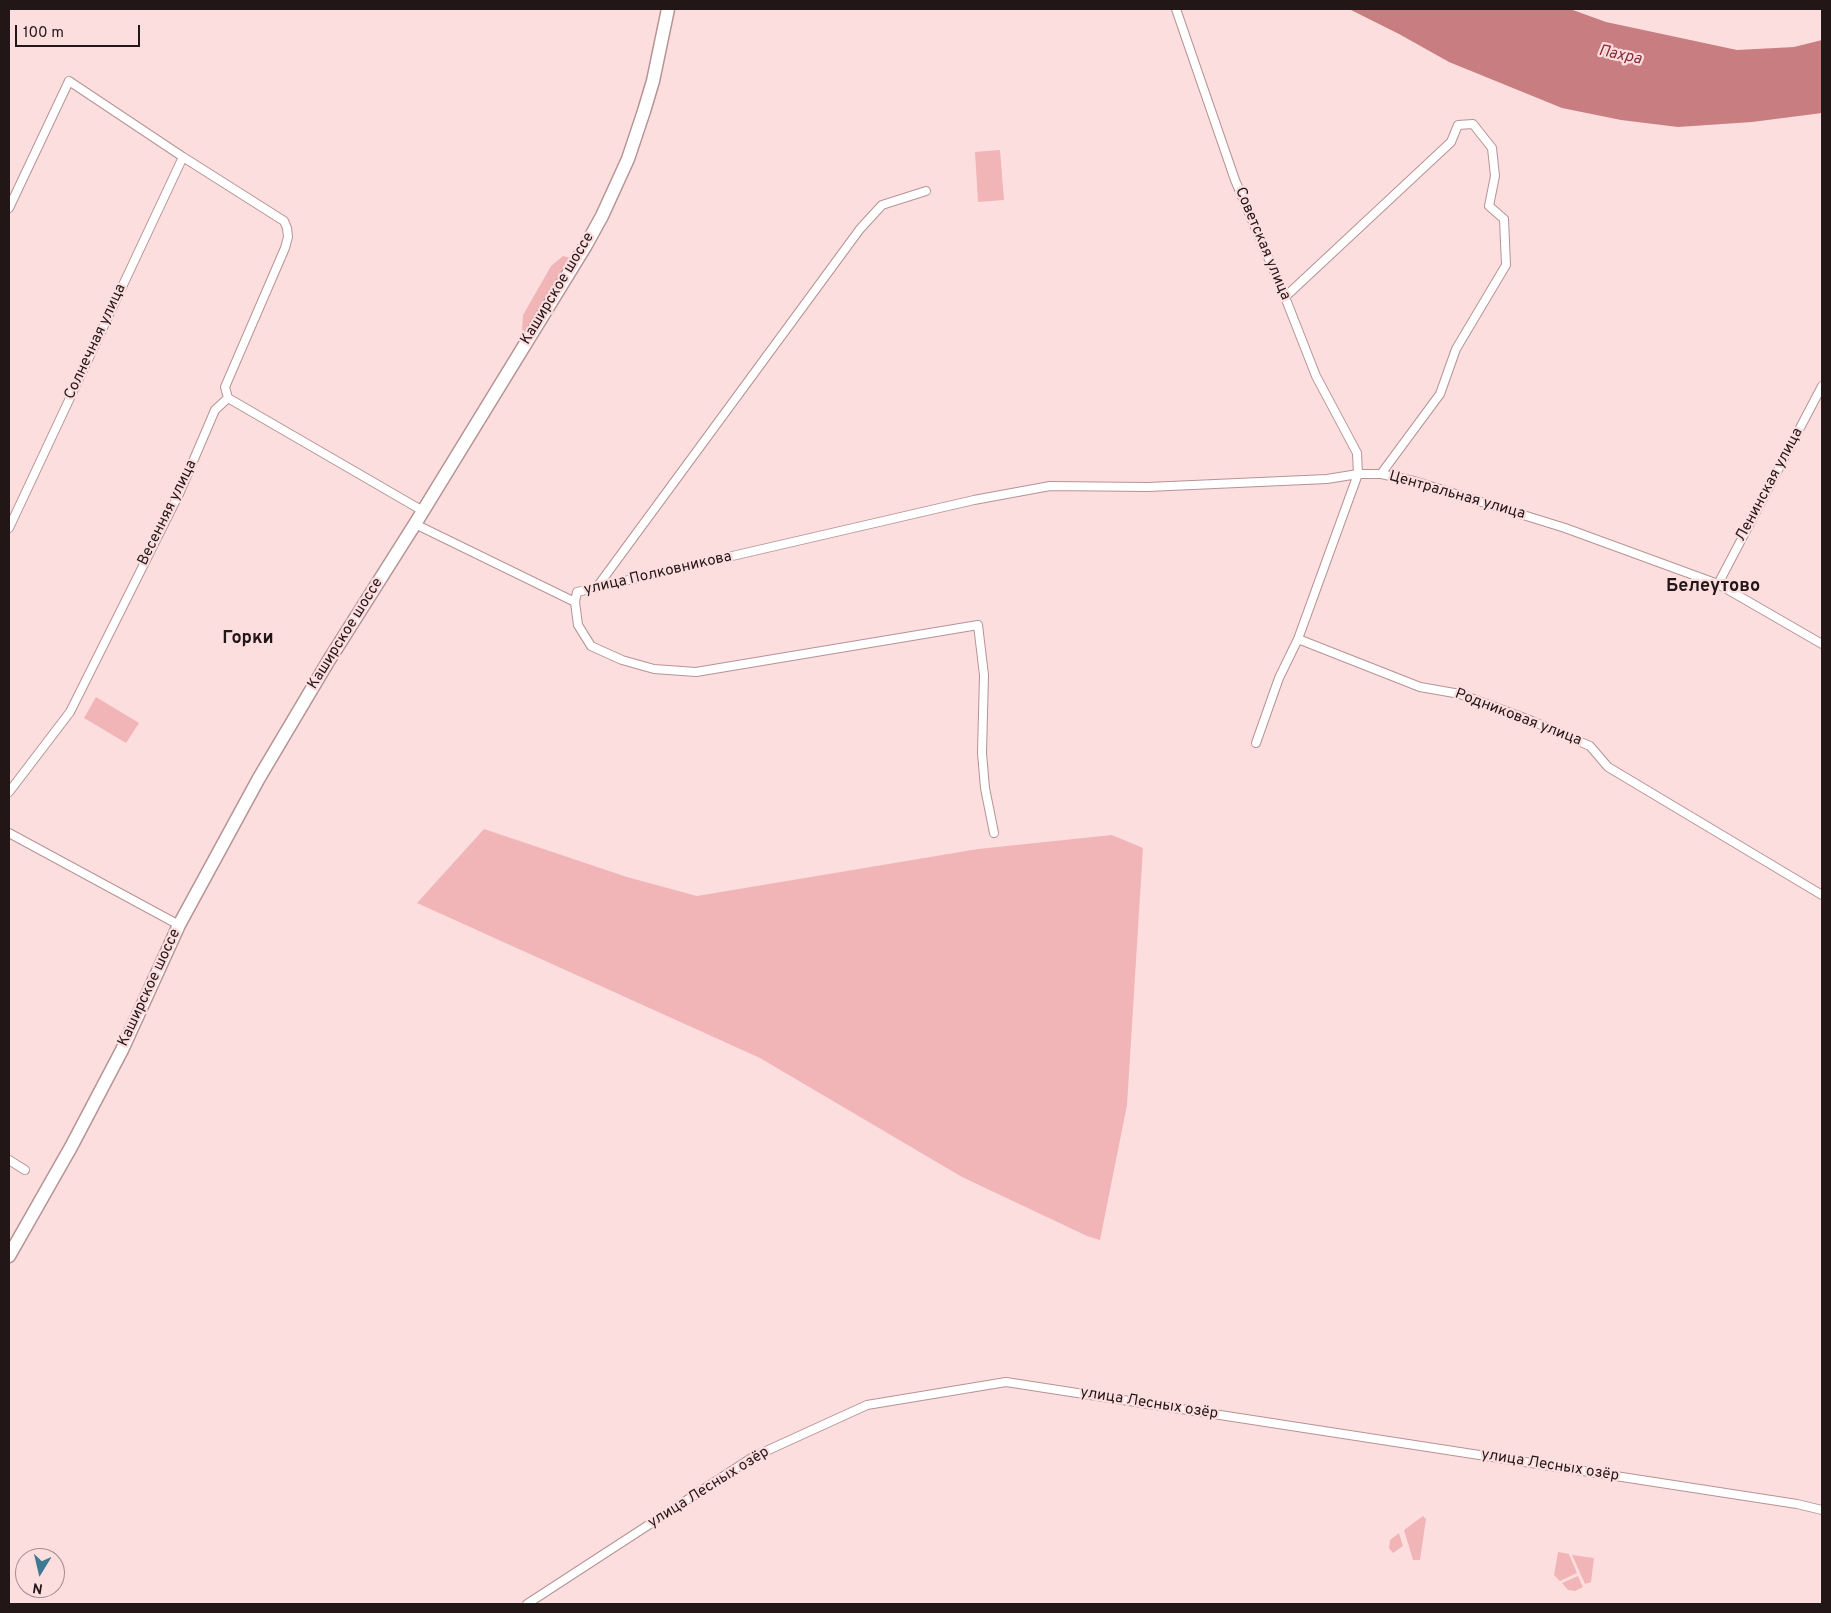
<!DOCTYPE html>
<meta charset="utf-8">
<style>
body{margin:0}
#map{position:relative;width:1831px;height:1613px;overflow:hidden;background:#fddedf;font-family:Overpass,sans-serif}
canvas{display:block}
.frame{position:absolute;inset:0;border:10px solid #231617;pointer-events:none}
.north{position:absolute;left:15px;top:1548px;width:50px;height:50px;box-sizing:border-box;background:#fddedf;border:1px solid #a68e8f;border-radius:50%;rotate:189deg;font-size:14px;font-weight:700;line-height:20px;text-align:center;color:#231617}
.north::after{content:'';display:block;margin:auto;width:18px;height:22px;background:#3d7990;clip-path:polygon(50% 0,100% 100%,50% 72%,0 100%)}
.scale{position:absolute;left:15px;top:25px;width:125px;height:22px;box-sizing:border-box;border:2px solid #231617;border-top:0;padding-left:6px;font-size:15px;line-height:18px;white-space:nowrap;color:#231617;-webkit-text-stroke:4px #fddedf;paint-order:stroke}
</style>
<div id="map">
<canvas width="1831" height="1613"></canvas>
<div class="frame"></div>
<div class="north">N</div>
<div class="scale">100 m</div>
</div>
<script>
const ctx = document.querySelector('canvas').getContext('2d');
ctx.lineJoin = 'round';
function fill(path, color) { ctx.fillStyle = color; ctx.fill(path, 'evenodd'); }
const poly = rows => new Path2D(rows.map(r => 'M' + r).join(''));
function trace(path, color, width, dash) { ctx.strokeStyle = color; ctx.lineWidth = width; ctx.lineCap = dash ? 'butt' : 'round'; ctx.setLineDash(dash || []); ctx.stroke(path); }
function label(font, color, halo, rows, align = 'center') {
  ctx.font = font + ' Overpass,sans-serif'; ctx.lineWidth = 4.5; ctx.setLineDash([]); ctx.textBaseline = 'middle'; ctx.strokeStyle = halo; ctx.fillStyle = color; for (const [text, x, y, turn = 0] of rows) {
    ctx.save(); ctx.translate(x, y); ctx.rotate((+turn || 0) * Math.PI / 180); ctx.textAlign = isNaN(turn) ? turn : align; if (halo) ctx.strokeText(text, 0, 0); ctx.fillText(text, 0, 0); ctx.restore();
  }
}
fill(poly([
 [1000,150,1004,200,978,202,975,152],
 [563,256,571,258,525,333,522,330,523,315,551,266],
 [96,697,139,723,126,743,84,718],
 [484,829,627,877,697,896,978,849,1112,835,1143,848,1127,1105,1100,1240,1087,1236,962,1177,760,1058,417,903],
 [1423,1516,1426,1519,1420,1560,1413,1560,1404,1530],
 [1399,1533,1403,1546,1393,1553,1389,1548,1390,1540],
 [1558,1552,1569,1554,1577,1573,1560,1581,1554,1575],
 [1572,1555,1594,1558,1591,1582,1585,1584],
 [1578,1576,1583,1587,1575,1591,1568,1590,1562,1583]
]), '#f1b5b8');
fill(poly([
 [1349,9,1570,9,1606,22,1737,50,1794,47,1822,40,1822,113,1752,122,1678,127,1621,120,1562,108,1449,62,1399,34]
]), '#c87d81');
const minor = poly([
 [1176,9,1235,180,1285,297,1316,376,1357,453,1358,474,1298,639,1279,678,1256,743],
 [9,208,69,81,183,157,284,221,287,228,288,237,285,248,225,387,228,398],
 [1285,297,1451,142,1458,125,1473,124,1492,148,1495,176,1489,206,1504,219,1506,265,1456,349,1440,394,1381,474],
 [228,398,423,511],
 [415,524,575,602],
 [9,528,183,157],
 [1718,584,1822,386],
 [597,587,860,229,882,205,926,191],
 [1298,639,1420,687,1460,694,1532,721,1590,746,1608,767,1822,895],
 [9,792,70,712,179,494,215,410,228,398],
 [9,833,179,925],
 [994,833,985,788,982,753,984,675,978,625,696,672,654,669,622,660,591,646,578,625,575,602,577,592,974,500,1050,486,1148,487,1327,479,1358,474,1381,474,1414,481,1565,528,1718,584,1822,644],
 [9,1160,25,1170],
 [527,1604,753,1457,867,1405,1006,1382,1797,1504,1822,1510]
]);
const primary = poly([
 [9,1256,71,1147,122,1050,179,925,259,778,329,660,415,524,586,245,602,216,628,159,644,111,653,81,668,9]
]);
trace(minor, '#b69394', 10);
trace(primary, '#b69394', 15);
trace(minor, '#fff', 8);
trace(primary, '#fff', 12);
label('15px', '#231617', '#fddedf', [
 ["Советская улица",1262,244,67],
 ["Каширское шоссе",558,289,-59],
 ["Солнечная улица",96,342,-65],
 ["Ленинская улица",1770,485,-62],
 ["Центральная улица",1457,496,16],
 ["Весенняя улица",168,513,-64],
 ["улица Полковникова",658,574,-13],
 ["Каширское шоссе",346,634,-58],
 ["Родниковая улица",1518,718,21],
 ["Каширское шоссе",150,988,-65],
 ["улица Лесных озёр",1149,1404,9],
 ["улица Лесных озёр",1550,1466,9],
 ["улица Лесных озёр",709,1488,-32]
]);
label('italic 16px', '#872c39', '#fddedf', [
 ["Пахра",1620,56,12]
]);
label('bold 18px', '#231617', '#fddedf', [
 ["Белеутово",1713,587],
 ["Горки",248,639]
]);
</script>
